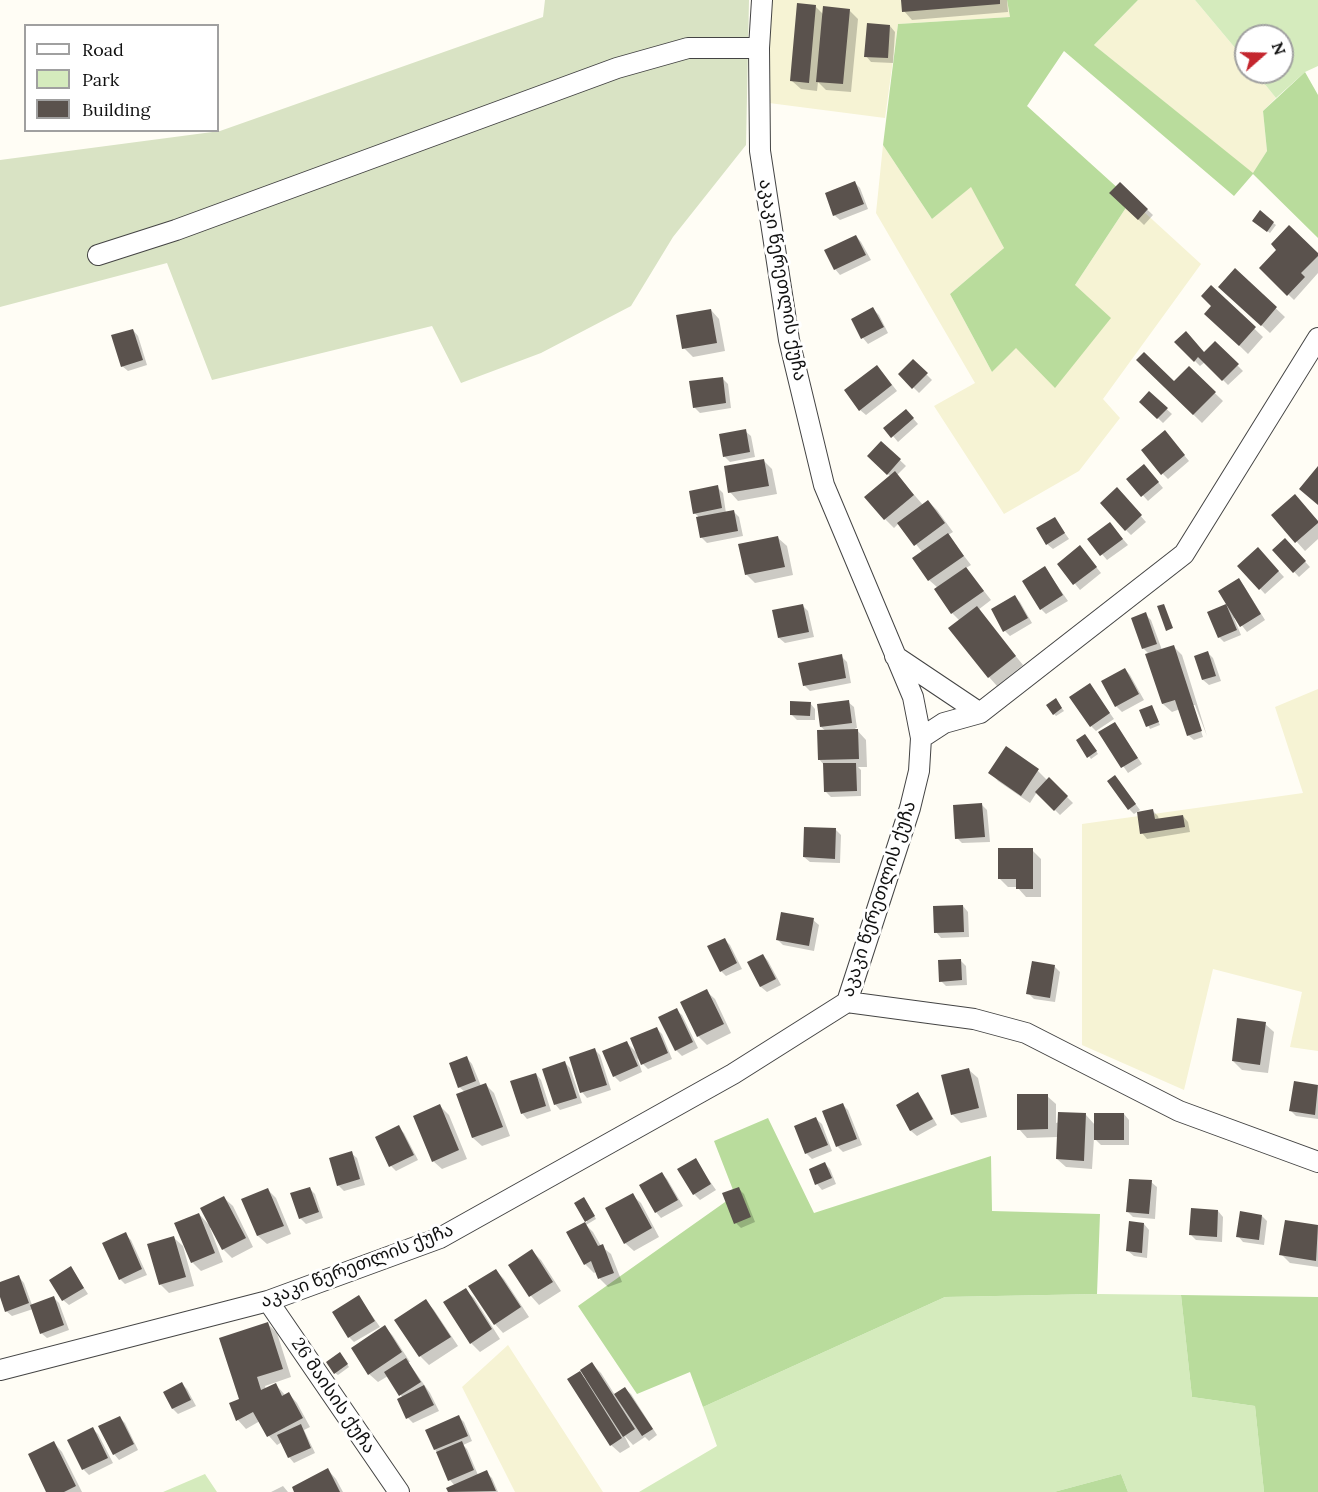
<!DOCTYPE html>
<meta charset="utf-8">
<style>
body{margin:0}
#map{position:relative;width:1318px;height:1492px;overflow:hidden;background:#fffdf5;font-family:Lora,serif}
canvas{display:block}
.legend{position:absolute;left:24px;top:24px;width:195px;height:108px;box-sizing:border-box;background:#fff;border:2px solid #a0a0a0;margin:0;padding:8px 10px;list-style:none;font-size:18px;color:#111}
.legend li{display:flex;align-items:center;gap:12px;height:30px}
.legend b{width:30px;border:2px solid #a0a0a0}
.north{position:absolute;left:1234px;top:24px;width:60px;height:60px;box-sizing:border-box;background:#fff;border:2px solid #a0a0a0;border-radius:50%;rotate:70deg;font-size:16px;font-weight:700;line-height:24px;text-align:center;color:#111}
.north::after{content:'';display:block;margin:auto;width:21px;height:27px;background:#c4262e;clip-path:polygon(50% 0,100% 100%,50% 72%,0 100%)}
</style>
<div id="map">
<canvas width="1318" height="1492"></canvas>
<ul class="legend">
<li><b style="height:8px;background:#fff"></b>Road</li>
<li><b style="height:16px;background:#d5ebbd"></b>Park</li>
<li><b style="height:16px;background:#5a524d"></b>Building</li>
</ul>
<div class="north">N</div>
</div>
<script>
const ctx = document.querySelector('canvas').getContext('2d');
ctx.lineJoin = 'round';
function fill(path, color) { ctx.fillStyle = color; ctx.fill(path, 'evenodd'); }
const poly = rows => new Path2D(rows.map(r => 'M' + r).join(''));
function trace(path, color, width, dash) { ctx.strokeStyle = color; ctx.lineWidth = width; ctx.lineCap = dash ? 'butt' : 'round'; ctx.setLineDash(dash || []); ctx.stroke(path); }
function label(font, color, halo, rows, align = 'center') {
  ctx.font = font + ' Lora,"Noto Sans Georgian",serif'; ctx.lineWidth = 6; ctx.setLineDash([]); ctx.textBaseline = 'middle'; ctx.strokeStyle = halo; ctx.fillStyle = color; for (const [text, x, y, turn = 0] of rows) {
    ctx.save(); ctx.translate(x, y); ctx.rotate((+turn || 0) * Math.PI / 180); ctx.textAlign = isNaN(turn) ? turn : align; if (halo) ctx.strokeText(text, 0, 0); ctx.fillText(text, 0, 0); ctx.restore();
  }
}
fill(poly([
 [770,0,1007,0,1010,17,898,24,885,118,769,103],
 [1138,0,1195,0,1246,61,1246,72,1255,72,1276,98,1263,111,1267,151,1253,174,1094,45],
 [883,145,932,219,971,186,1004,248,950,294,992,372,1075,285,1131,200,1201,264,1103,399,1120,418,1079,471,1004,514,934,406,975,383,876,213],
 [1318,689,1318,1051,1290,1047,1302,992,1213,969,1184,1090,1082,1045,1082,824,1303,793,1275,707],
 [508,1345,603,1492,515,1492,462,1387]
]), '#f6f3d4');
fill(poly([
 [1195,0,1318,0,1318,66,1305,72,1276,98,1255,72,1282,72,1282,36,1246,36,1246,61],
 [1097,1294,1181,1295,1192,1397,1255,1406,1264,1492,1128,1492,1121,1474,1054,1492,639,1492,717,1446,703,1407,945,1297],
 [205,1474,217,1492,163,1492]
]), '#d5ebbd');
fill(poly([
 [1007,0,1138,0,1094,45,1253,173,1267,151,1263,111,1305,72,1318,95,1318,238,1253,174,1234,196,1064,51,1027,106,1131,200,1075,285,1111,318,1055,388,1016,348,992,372,950,294,1004,248,971,187,932,219,883,145,898,24,1010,17],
 [768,1118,814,1213,991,1156,992,1211,1100,1214,1097,1294,945,1297,703,1407,690,1372,637,1394,578,1306,735,1195,714,1141],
 [1181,1295,1318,1297,1318,1492,1264,1492,1255,1406,1192,1397],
 [1121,1474,1128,1492,1054,1492]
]), '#b9dc9c');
fill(poly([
 [545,0,749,0,746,145,673,237,631,306,541,353,461,383,432,326,212,380,167,263,0,307,0,160,220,131,543,17]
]), '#d9e3c4');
fill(poly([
 [903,0,1007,0,1008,12,912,20,904,11],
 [815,6,824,15,849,10,858,19,851,92,826,90,818,82,817,91,801,89,792,81],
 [890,26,895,32,893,63,871,62,866,56],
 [855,183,860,188,868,209,840,220,834,215],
 [1120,184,1153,215,1144,225,1111,193],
 [1260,213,1276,225,1270,233,1256,223],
 [856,236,861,242,871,260,840,275,835,269],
 [1318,255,1318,273,1294,300,1261,268],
 [1235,270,1285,317,1270,333,1229,295],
 [1211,287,1263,337,1248,354,1215,322],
 [873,309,879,315,888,333,868,344,863,338],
 [711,310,719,319,725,351,693,357,684,348],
 [133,330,138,336,147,365,128,371,122,366],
 [1186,333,1204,354,1215,343,1243,371,1228,385,1205,362,1200,366,1176,342],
 [1138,360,1174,383,1189,368,1223,401,1202,423],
 [913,361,932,380,919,393,900,374],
 [882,372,897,391,866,415,860,410],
 [722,378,728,384,731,408,700,413,694,407],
 [1149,393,1172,414,1163,423,1141,402],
 [911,416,918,424,898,442,893,436],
 [745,431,751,436,755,457,730,462,724,456],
 [1170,438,1189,461,1168,479,1163,474],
 [882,443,906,466,897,475,923,505,928,501,937,510,953,532,948,535,971,565,966,568,991,600,978,610,1023,665,997,686,989,677,960,621,952,613,938,588,929,580,923,553,899,523,894,528,885,519,891,477,869,456],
 [763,460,772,469,777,494,738,501,730,492],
 [1149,471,1163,488,1148,501,1128,479],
 [717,487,723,493,726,513,734,512,739,517,743,536,707,543,701,537,698,516,694,513],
 [1122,495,1146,522,1131,535,1126,530],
 [1273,515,1318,522,1318,539,1305,551],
 [1055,519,1069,539,1053,549,1047,544],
 [1110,524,1128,545,1107,560,1089,539],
 [778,538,787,546,793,575,755,583,746,574],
 [1285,540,1310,567,1299,577,1274,550],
 [1258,549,1284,577,1265,594,1239,566],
 [1085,553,1101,573,1080,590,1059,564],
 [1045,568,1068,601,1046,614,1041,609],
 [1239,580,1244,586,1265,620,1247,632,1236,618,1234,618,1241,635,1224,642,1219,637,1209,612,1228,604],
 [1015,597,1020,602,1032,623,1010,636,1005,631],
 [803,606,808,611,814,637,785,643,779,638],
 [1145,614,1151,620,1162,650,1173,646,1182,655,1207,736,1195,705,1192,705,1203,737,1194,740,1188,735,1180,709,1172,712,1163,704,1149,654,1143,648],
 [1208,653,1213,658,1221,681,1209,685,1203,680,1196,657],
 [841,656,847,662,851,683,810,691,804,685],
 [1125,669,1130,675,1144,700,1122,712,1116,706],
 [1090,685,1114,719,1096,731,1091,726],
 [848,702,854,707,857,728,855,728,866,740,867,767,858,767,861,770,861,796,831,797,825,791,824,765,819,759,827,732,821,727],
 [810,703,815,709,815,720,797,720,791,714],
 [1058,703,1064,711,1056,716,1054,714],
 [1152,707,1160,725,1150,729,1141,711],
 [1115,724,1142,764,1128,773,1100,733],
 [1087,738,1098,754,1091,759,1078,741],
 [1006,749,1038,771,1048,781,1049,779,1073,803,1060,815,1037,792,1030,803,998,781,990,772],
 [1120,783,1140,810,1134,814,1129,809],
 [982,805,987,810,990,842,962,843,957,838],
 [1153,811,1158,816,1159,820,1183,816,1188,822,1190,832,1147,839,1142,833],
 [836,830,841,835,840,863,810,862,804,857],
 [1032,850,1041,859,1041,897,1026,897,1017,887,1008,887,999,878],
 [963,906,968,912,969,937,941,938,936,932],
 [813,920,819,925,814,951,783,945,778,940],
 [724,939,730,945,742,969,726,976,721,971],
 [763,955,768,961,781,985,767,992,761,987,749,963],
 [960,960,966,966,967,985,946,986,941,981],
 [1054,966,1060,972,1055,1002,1034,999,1028,993],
 [706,991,715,999,731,1033,707,1045,698,1036],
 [676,1010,682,1015,698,1048,682,1056,676,1050],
 [1265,1024,1274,1032,1268,1073,1242,1070,1233,1061],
 [656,1028,662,1034,672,1059,648,1069,637,1058,642,1072,620,1082,614,1076,627,1043,638,1054],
 [595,1050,600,1055,611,1090,587,1098,582,1092],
 [467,1058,472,1064,481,1086,486,1085,494,1093,510,1136,482,1146,473,1138,457,1095,465,1092,459,1087],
 [565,1063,570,1068,582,1103,560,1110,555,1104],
 [969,1070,978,1078,987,1117,961,1123,952,1114],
 [536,1074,541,1080,551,1111,527,1119,522,1113],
 [1295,1083,1318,1087,1318,1119,1296,1116,1290,1110],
 [918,1094,923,1100,937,1125,917,1136,911,1131,898,1105],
 [1047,1096,1056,1104,1056,1123,1086,1115,1095,1125,1124,1114,1129,1120,1129,1145,1101,1145,1094,1138,1092,1169,1066,1167,1057,1159,1058,1137,1027,1138,1019,1129],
 [842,1104,848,1110,862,1145,843,1152,838,1147,824,1112],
 [440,1106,449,1115,467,1159,442,1169,433,1161],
 [816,1119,822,1124,832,1151,812,1159,806,1153],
 [398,1127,404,1133,418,1160,396,1171,391,1166],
 [351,1153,357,1158,365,1185,344,1191,338,1185],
 [695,1160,716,1190,700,1200,694,1194],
 [825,1164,830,1169,836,1184,822,1190,817,1184],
 [662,1174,667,1179,683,1206,661,1218,656,1212],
 [1151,1182,1157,1187,1155,1219,1133,1217,1128,1212],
 [309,1188,315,1194,323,1218,306,1224,300,1218],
 [738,1188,744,1194,755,1222,741,1228,736,1223],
 [268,1190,276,1198,291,1234,267,1244,258,1236,243,1199],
 [632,1195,641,1203,659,1237,634,1251,625,1243],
 [224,1198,233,1206,253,1247,232,1258,223,1249,212,1227,210,1228,223,1262,201,1271,192,1262,199,1214,210,1226],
 [586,1201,596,1219,586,1225,593,1232,601,1246,611,1254,622,1282,608,1287,600,1279,597,1271,594,1273,585,1264,568,1232,587,1222],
 [1218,1211,1223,1217,1222,1242,1196,1240,1191,1235],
 [1262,1216,1267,1221,1264,1245,1243,1242,1238,1236],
 [1286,1221,1318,1227,1318,1267,1290,1263,1281,1254],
 [1144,1224,1149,1230,1147,1258,1134,1256,1128,1251],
 [125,1234,131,1240,147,1275,125,1284,120,1279],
 [174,1238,183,1246,194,1286,169,1293,160,1284],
 [532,1251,541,1260,561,1291,539,1305,531,1296,510,1265],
 [71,1268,88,1294,69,1305,63,1300],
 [496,1271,504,1279,529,1317,503,1333,495,1324],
 [19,1277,24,1283,32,1305,54,1298,59,1303,69,1330,47,1338,41,1333,33,1309,12,1316,6,1311,0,1292,0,1284],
 [465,1290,474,1298,500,1339,480,1352,471,1343,445,1303],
 [359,1297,380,1327,354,1342,349,1337],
 [426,1301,434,1310,458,1346,429,1365,420,1356,396,1320],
 [268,1324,277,1333,291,1377,265,1386,266,1389,276,1385,286,1396,289,1394,297,1403,310,1427,304,1430,315,1453,294,1463,289,1457,282,1442,277,1445,269,1436,260,1421,246,1429,238,1420,231,1404,241,1400],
 [385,1327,393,1336,410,1362,408,1362,430,1393,439,1411,413,1423,408,1418,403,1398,388,1376,378,1382,369,1374],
 [342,1356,349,1367,338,1375,335,1373],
 [592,1364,601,1373,615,1395,625,1389,631,1394,657,1435,649,1441,645,1437,633,1445,624,1435,630,1447,620,1453,611,1445,579,1373,588,1381],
 [182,1384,187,1389,196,1406,178,1414,173,1409,165,1393],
 [459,1417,464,1422,472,1441,463,1445,467,1449,478,1475,486,1472,492,1478,498,1492,450,1492,448,1489,455,1486,450,1480,435,1449],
 [120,1418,125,1423,138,1450,119,1460,114,1454],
 [93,1429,98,1434,113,1463,89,1475,84,1470,69,1440],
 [54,1443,62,1452,82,1492,48,1492],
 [328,1470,336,1479,343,1492,296,1492],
 [283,1486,288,1492,271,1492]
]), '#0003');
fill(poly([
 [901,0,1000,0,1000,4,902,12],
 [797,3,816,5,809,83,790,81],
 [823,6,850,9,843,84,816,82],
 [867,23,890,25,888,58,864,57],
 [855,181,864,204,833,216,825,193],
 [1120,182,1148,209,1138,220,1109,193],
 [1260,210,1274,222,1267,232,1252,221],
 [1289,225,1318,253,1318,256,1301,273,1305,277,1287,296,1259,268,1276,250,1271,244],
 [856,235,866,255,834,270,824,250],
 [1235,268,1277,307,1261,326,1218,287],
 [1211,285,1256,327,1239,346,1204,314,1211,306,1201,296],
 [873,307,884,327,861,339,851,319],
 [711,309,717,343,682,349,676,315],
 [133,329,143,360,121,367,111,335],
 [1186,331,1204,352,1215,341,1239,364,1222,381,1198,357,1194,362,1174,342],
 [1144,352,1174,381,1189,366,1216,392,1193,415,1136,360],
 [913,359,928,373,912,389,898,374],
 [877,365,892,385,859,411,844,390],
 [723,377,726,403,693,408,689,381],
 [1149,391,1168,408,1157,419,1139,402],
 [906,409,914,418,891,438,883,428],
 [746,429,750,452,723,457,719,434],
 [1165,430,1185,455,1161,475,1141,450],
 [881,441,901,459,887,475,867,456],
 [764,459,769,486,728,493,724,466],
 [1144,464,1159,482,1141,497,1126,479],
 [1318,466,1318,505,1299,489],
 [895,471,914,495,884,520,864,497],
 [718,485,722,508,693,514,689,491],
 [1117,487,1142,515,1125,531,1100,503],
 [1295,494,1318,521,1318,523,1295,543,1271,515],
 [928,500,945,523,914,546,897,523],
 [734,510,738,531,700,538,696,517],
 [1055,517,1065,533,1046,545,1036,528],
 [1110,522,1123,539,1100,556,1087,539],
 [948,533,964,556,928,581,912,558],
 [778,536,785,567,745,575,738,544],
 [1285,538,1306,561,1293,573,1272,550],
 [1080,545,1097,567,1073,585,1057,564],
 [1258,547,1279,571,1259,590,1237,566],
 [1045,566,1063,595,1040,610,1022,581],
 [966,567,984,591,951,614,934,589],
 [1239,578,1261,614,1240,627,1218,591],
 [1015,595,1028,618,1003,632,991,609],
 [803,604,809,632,778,638,772,610],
 [1164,604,1173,628,1166,631,1157,606],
 [1226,604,1237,630,1218,638,1207,612],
 [977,606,1016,656,988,678,948,628],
 [1146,612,1157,644,1142,649,1131,618],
 [1174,645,1202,731,1187,736,1175,700,1162,704,1145,654],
 [1208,651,1216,676,1202,680,1194,656],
 [842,654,846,678,803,686,798,663],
 [1125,668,1139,694,1115,707,1101,681],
 [1090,683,1110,713,1090,727,1069,697],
 [1056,698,1062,708,1053,715,1046,705],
 [849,700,852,723,820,727,817,704],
 [790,701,811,702,810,716,790,715],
 [1152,705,1159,722,1146,727,1139,710],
 [1115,722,1138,758,1121,768,1098,732],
 [858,729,859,759,818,760,817,730],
 [1085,734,1097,751,1087,758,1076,740],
 [1006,746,1039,769,1021,796,988,773],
 [823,763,856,763,857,791,824,792],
 [1115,775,1136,804,1128,810,1107,781],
 [1049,777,1068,796,1054,811,1035,792],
 [982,803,985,837,955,839,953,805],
 [1153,809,1155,819,1183,815,1185,827,1140,834,1137,812],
 [804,827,836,828,835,859,803,857],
 [998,848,1033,848,1033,889,1016,889,1016,879,998,879],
 [963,905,964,932,934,933,933,906],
 [781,912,814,918,809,946,776,940],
 [725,938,737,963,720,972,707,946],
 [763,954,776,979,760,987,747,962],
 [961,959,962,980,939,982,938,960],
 [1032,961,1055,965,1050,998,1026,994],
 [707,989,724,1024,697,1037,680,1002],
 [677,1008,693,1042,675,1051,658,1017],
 [1237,1018,1266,1022,1260,1065,1232,1061],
 [657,1027,668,1053,641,1065,630,1038],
 [627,1041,638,1066,613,1077,602,1051],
 [595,1048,607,1085,580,1093,569,1057],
 [467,1056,476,1081,458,1088,449,1063],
 [565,1061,577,1098,554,1105,542,1069],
 [969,1068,979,1108,951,1115,941,1075],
 [536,1073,546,1106,521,1114,510,1081],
 [1294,1081,1318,1085,1315,1115,1289,1111],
 [486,1083,503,1127,472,1138,456,1094],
 [918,1092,933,1119,910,1131,896,1105],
 [1017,1094,1048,1094,1048,1129,1017,1130],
 [843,1103,857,1139,836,1147,822,1111],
 [440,1104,459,1150,432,1162,413,1116],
 [1058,1112,1086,1113,1084,1161,1056,1159],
 [1094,1113,1124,1113,1124,1140,1094,1140],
 [816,1117,828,1145,805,1154,794,1126],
 [399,1125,414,1155,389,1167,375,1137],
 [352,1151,360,1179,337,1186,329,1158],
 [696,1158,711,1184,693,1195,677,1169],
 [825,1162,832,1178,815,1185,809,1169],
 [662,1172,678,1200,655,1213,639,1185],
 [1129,1179,1152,1180,1149,1214,1126,1212],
 [310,1187,319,1212,299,1219,290,1193],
 [739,1187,751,1217,734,1224,722,1193],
 [268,1188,284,1226,257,1236,241,1199],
 [633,1193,652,1228,624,1244,605,1208],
 [224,1196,246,1238,222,1250,200,1208],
 [584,1197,595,1216,585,1222,598,1246,603,1244,614,1273,598,1279,591,1261,584,1265,566,1232,585,1222,574,1203],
 [1191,1208,1218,1210,1217,1237,1189,1235],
 [1240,1211,1262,1215,1259,1240,1236,1237],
 [199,1213,215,1253,191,1263,174,1223],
 [1285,1220,1318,1225,1316,1261,1279,1255],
 [1129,1221,1144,1223,1142,1253,1126,1251],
 [126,1232,142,1269,119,1280,102,1243],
 [174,1236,186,1277,159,1285,147,1244],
 [532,1249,553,1282,529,1297,508,1265],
 [71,1266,84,1288,62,1301,49,1280],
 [496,1269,521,1307,494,1325,468,1286],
 [19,1275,29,1303,5,1312,0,1297,0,1282],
 [466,1288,492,1329,470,1344,443,1302],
 [359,1295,375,1321,348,1338,332,1312],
 [54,1296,64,1325,40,1334,30,1305],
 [426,1299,451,1337,419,1357,394,1320],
 [268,1322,283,1369,257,1377,261,1390,276,1383,282,1396,289,1392,303,1418,267,1437,253,1412,236,1421,229,1403,239,1399,219,1338],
 [385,1325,402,1352,368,1375,351,1348],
 [340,1352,348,1364,334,1374,326,1362],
 [406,1358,421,1382,399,1396,384,1372],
 [592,1362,635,1429,623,1437,580,1370],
 [580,1371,622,1438,610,1446,567,1379],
 [182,1382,191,1400,172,1409,163,1392],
 [424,1385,434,1405,406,1419,397,1399],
 [625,1387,653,1429,642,1436,614,1394],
 [459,1415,468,1436,434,1450,425,1430],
 [120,1416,134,1444,113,1455,98,1426],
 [301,1424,311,1448,288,1458,277,1435],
 [93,1427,108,1458,82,1470,67,1440],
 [54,1441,76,1486,64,1492,46,1492,28,1454],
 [462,1441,474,1470,448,1481,436,1452],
 [328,1468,340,1492,294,1492,292,1487],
 [487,1470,496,1491,448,1492,446,1488]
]), '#5a524d');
const minor = poly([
 [98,255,176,230,617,68,688,48,759,48],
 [895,656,980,713],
 [921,738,944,723,980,713,1184,554,1318,338],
 [847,1002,974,1019,1026,1033,1179,1111,1318,1162],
 [268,1301,399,1492],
 [0,1370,268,1301,440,1238,733,1074,847,1002,910,808,919,771,921,738,913,697,824,485,789,340,760,151,759,48,762,0]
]);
trace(minor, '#444', 22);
trace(minor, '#fff', 20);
label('18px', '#111', '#fff', [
 ["აკაკი წერეთლის ქუჩა",782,280,80],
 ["აკაკი წერეთლის ქუჩა",879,899,-72],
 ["აკაკი წერეთლის ქუჩა",357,1266,-21],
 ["26 მაისის ქუჩა",333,1396,56]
]);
</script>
